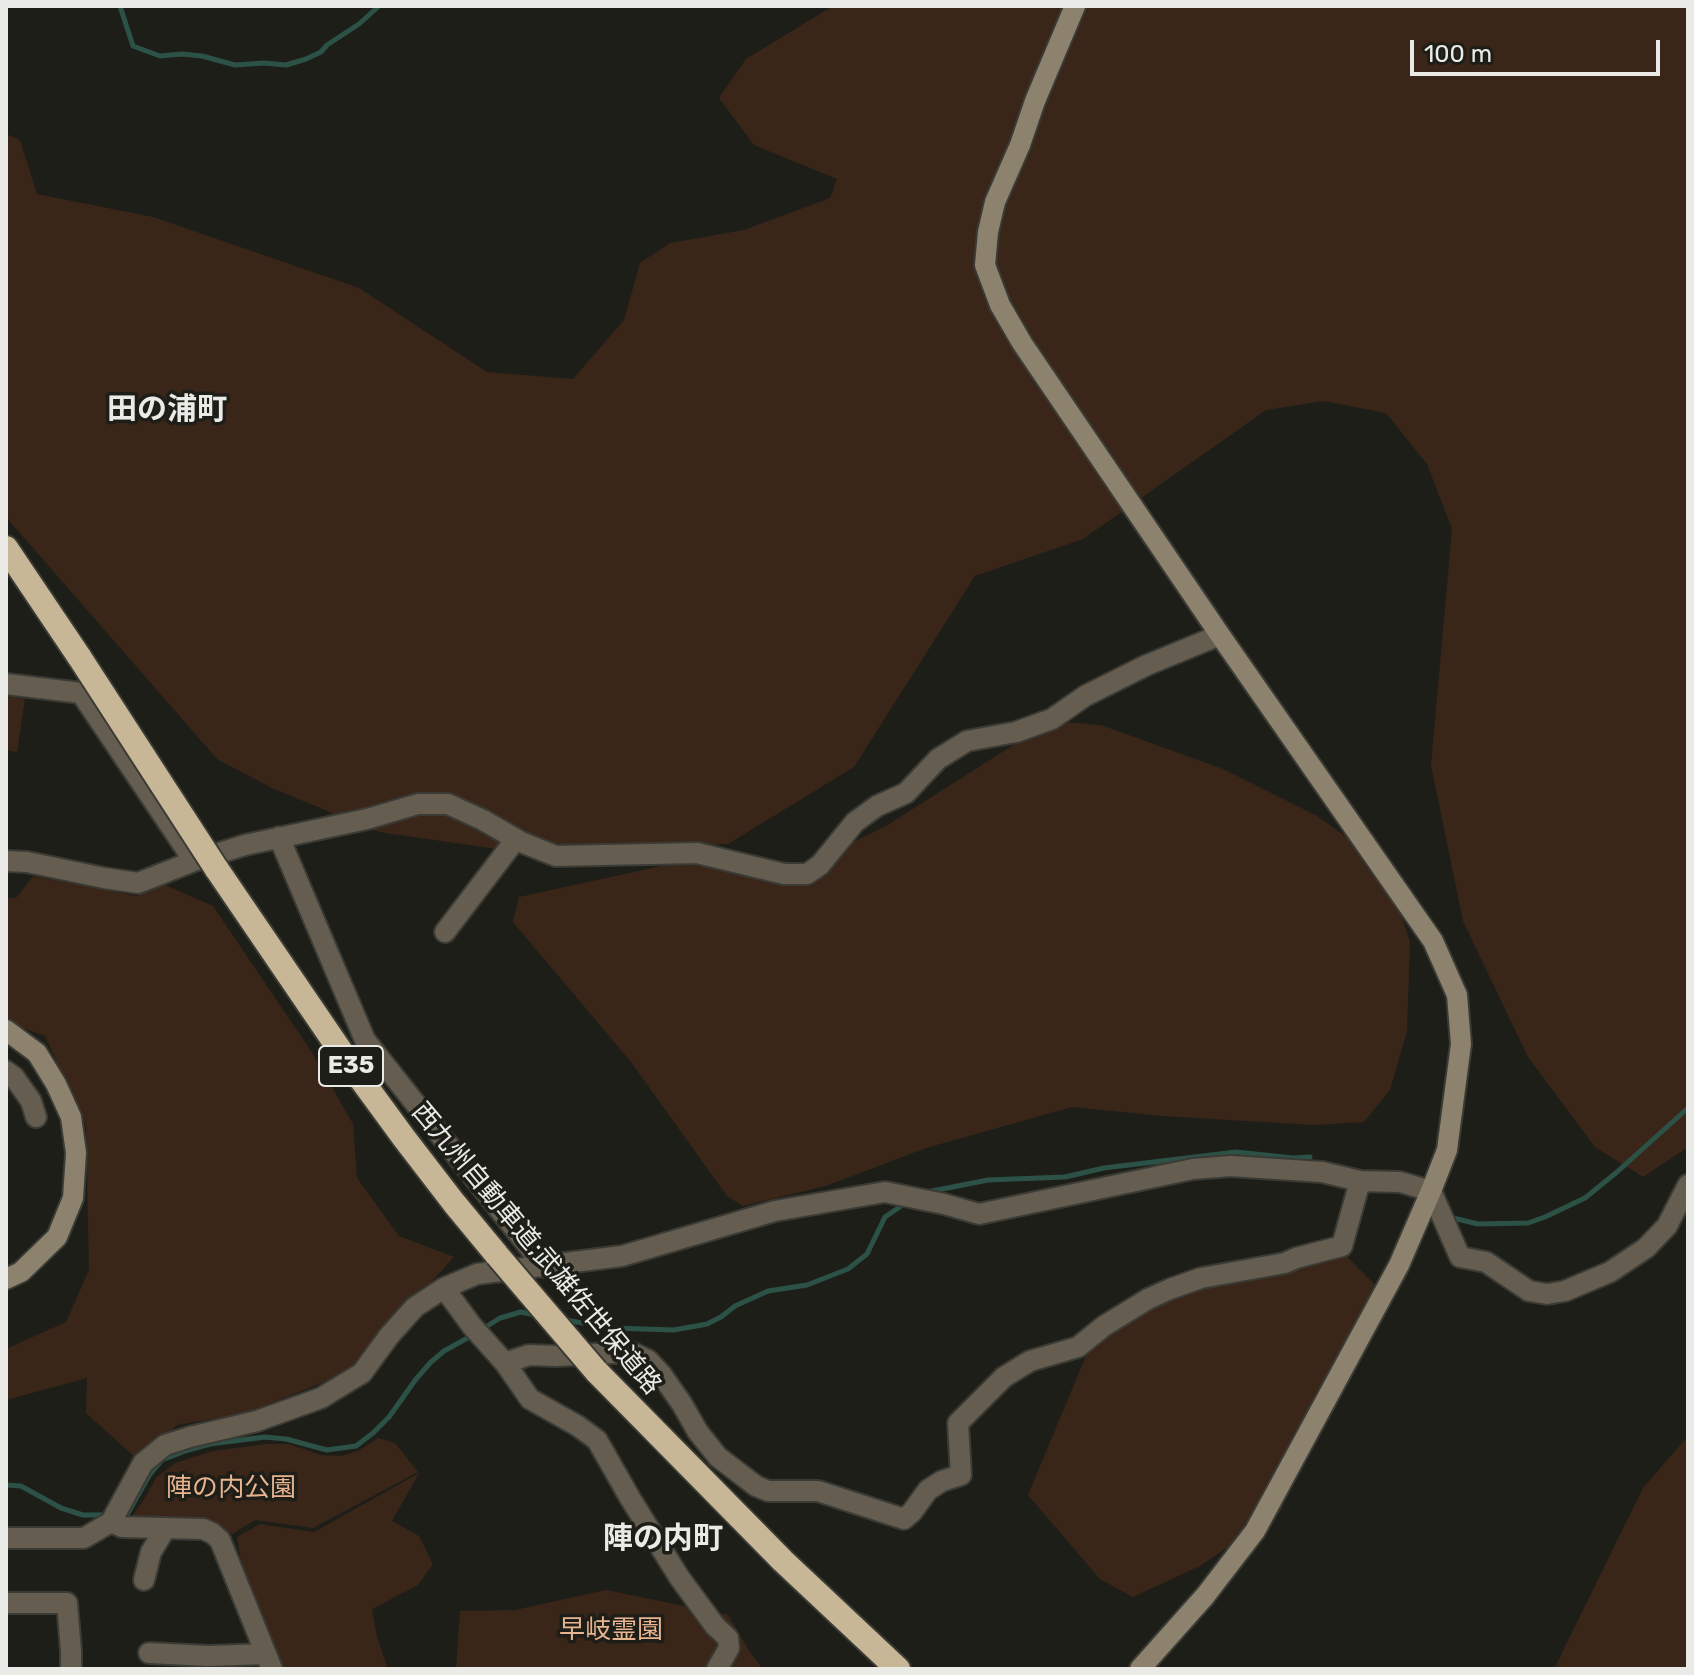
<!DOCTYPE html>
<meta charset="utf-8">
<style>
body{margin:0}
#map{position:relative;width:1694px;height:1675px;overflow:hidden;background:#1e1e19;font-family:Rubik,sans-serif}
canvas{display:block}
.frame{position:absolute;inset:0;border:8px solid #eaebe7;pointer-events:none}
.scale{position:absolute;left:1410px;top:40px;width:250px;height:36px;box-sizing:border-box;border:4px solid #eaebe7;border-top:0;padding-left:10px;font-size:24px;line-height:28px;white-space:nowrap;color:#eaebe7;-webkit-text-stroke:6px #1e1e19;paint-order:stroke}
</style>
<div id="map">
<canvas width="1694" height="1675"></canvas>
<div class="frame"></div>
<div class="scale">100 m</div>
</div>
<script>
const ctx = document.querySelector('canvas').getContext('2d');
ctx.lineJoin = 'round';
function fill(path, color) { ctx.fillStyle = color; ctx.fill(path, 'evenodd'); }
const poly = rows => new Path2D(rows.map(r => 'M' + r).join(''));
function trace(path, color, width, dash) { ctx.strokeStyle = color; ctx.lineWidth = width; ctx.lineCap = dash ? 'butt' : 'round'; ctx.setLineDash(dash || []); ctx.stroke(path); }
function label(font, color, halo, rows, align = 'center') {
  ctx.font = font + ' Rubik,"Noto Sans JP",sans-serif'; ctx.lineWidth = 7; ctx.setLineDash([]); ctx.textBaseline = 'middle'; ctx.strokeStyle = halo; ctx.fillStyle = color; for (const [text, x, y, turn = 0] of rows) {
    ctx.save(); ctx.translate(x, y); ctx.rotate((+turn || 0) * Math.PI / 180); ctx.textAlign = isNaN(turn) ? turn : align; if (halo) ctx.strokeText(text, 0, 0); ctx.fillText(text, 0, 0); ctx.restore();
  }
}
fill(poly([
 [833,6,1688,6,1688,1147,1643,1177,1595,1147,1528,1057,1463,921,1431,765,1452,529,1427,464,1386,413,1324,401,1266,410,1083,539,975,576,854,767,728,844,525,853,379,832,274,789,217,759,6,517,6,134,20,140,37,194,153,217,359,288,487,372,573,379,624,320,640,263,670,243,744,230,830,198,837,179,754,145,719,98,746,59],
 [6,696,25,699,17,752,6,750],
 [1051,721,1101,725,1223,769,1317,816,1358,845,1389,878,1410,942,1407,1031,1390,1090,1364,1122,1313,1125,1163,1116,1072,1107,926,1148,826,1186,743,1206,727,1196,631,1062,513,922,519,897,717,854,807,864,886,826],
 [33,876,137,896,163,884,213,906,313,1054,353,1124,357,1178,399,1236,454,1257,349,1372,247,1413,177,1425,138,1460,86,1413,87,1378,6,1400,6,1349,66,1322,89,1270,86,1126,45,1036,6,1022,6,898,16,898],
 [1320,1256,1347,1257,1377,1287,1280,1512,1200,1566,1133,1597,1100,1579,1028,1495,1088,1351,1153,1299],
 [1688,1436,1688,1669,1554,1669,1643,1488],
 [378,1438,395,1443,418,1472,313,1528,255,1520,232,1534,206,1523,130,1519,145,1498,156,1478,175,1463,213,1451,266,1444,289,1444,321,1455,341,1456,358,1451],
 [419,1473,392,1521,419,1536,433,1564,418,1585,372,1609,377,1637,388,1669,281,1669,254,1602,240,1556,237,1537,260,1524,314,1532],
 [606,1590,728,1615,750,1652,763,1669,456,1669,460,1611,515,1610]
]), '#392618');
trace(poly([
 [120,6,133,46,160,56,182,54,202,56,235,65,264,63,286,65,306,59,321,52,327,45,359,24,379,6],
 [927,1192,988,1180,1065,1177,1104,1168,1236,1152,1293,1158,1310,1157],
 [1449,1217,1478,1224,1528,1223,1545,1217,1585,1198,1617,1172,1688,1108],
 [565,1320,612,1328,674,1330,707,1324,721,1317,735,1306,768,1291,807,1285,848,1269,867,1254,885,1217,904,1204],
 [481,1330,500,1318,521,1312,535,1315],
 [6,1485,21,1486,61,1508,83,1515,105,1515],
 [123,1514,128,1513,150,1474,162,1460,185,1451,210,1444,265,1437,286,1439,327,1450,356,1446,373,1433,389,1417,416,1379,431,1362,444,1351,473,1335]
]), '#2c5247', 5);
const street = poly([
 [6,684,81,693,194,861],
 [279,837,365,1040,545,1267],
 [6,861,27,862,104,878,138,883,194,861,245,845,367,819,418,804,448,804,483,820,521,842,556,856,697,853,784,874,807,874,820,865,855,822,877,806,906,793,938,759,967,741,1016,732,1052,719,1085,696,1147,665,1220,635],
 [445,932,516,839],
 [6,1071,14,1077,31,1101,36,1117],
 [444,1288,472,1326,505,1363,530,1399,578,1426,597,1440,630,1498,679,1577,715,1626,728,1638,729,1648,717,1669],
 [505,1363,529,1355,556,1356,631,1352,648,1360,661,1374,682,1404,698,1432,718,1457,756,1486,768,1491,818,1491,904,1519,912,1512,928,1490,942,1481,961,1475,958,1423,1004,1377,1030,1361,1078,1347,1104,1326,1148,1299,1170,1289,1201,1278,1285,1263,1296,1258,1342,1246,1360,1181],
 [111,1522,122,1527,203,1529,212,1533,220,1540,272,1669],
 [6,1538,84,1538,111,1522,143,1463,165,1445,190,1437,257,1421,321,1398,362,1373,389,1336,415,1307,444,1288,477,1274,622,1256,775,1211,885,1192,944,1204,979,1214,1193,1169,1231,1166,1322,1172,1360,1181,1400,1182,1431,1191,1460,1257,1486,1262,1529,1291,1547,1294,1565,1291,1610,1272,1646,1248,1667,1226,1688,1185],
 [144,1580,151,1552,165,1529],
 [6,1603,67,1603,71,1651,71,1669],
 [149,1653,209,1656,265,1654]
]);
const secondary = poly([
 [1075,6,1035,101,1020,145,995,202,988,232,985,265,1000,305,1022,343,1220,635,1433,941,1457,995,1461,1044,1447,1150,1431,1191,1399,1265,1255,1531,1205,1596,1140,1669],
 [6,1030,37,1053,56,1084,71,1117,76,1153,73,1198,57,1237,21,1272,6,1279]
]);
const highway = poly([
 [6,548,80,658],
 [216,868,344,1056,404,1138,454,1203,497,1255],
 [596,1371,783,1561,898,1669]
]);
trace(street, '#3b3b36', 24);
trace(secondary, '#3b3b36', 24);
trace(highway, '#3b3b36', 28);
trace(street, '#645d50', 20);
trace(secondary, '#8c826d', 20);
trace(highway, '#c8b796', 24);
const highwayBridge = poly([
 [80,658,216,868],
 [497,1255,596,1371]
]);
trace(highwayBridge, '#3b3b36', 28, []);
trace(highwayBridge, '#c8b796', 24);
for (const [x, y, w] of [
 [351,1066,64]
]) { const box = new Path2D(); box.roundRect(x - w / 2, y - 20, w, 40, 6); ctx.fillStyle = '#1e1e19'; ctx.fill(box); trace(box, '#eaebe7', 2); }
label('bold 24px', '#eaebe7', null, [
 ["E35",351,1066]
]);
label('26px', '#eaebe7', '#1e1e19', [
 ["西九州自動車道;武雄佐世保道路",536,1249,50]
]);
label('26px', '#e8b38f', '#1e1e19', [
 ["陣の内公園",231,1488],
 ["早岐霊園",611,1630]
]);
label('bold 30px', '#eaebe7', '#1e1e19', [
 ["田の浦町",167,410],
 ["陣の内町",663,1539]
]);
</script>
